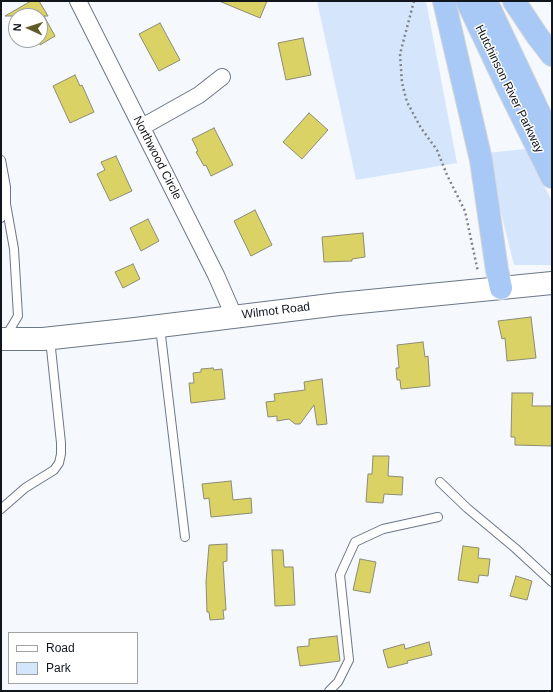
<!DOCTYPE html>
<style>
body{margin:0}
#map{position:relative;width:553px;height:692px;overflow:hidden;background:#f5f8fc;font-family:Arial,sans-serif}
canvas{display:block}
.frame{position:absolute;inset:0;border:2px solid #11161c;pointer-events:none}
.legend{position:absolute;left:8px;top:632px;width:130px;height:52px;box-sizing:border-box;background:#fff;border:1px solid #a0a2a4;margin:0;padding:5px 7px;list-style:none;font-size:12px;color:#11161c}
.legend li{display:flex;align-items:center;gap:8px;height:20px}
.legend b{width:20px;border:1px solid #a0a2a4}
.north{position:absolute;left:8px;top:8px;width:40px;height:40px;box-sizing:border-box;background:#fff;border:1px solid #a0a2a4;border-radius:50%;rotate:273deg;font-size:11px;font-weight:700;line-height:16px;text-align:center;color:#11161c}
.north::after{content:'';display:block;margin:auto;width:14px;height:18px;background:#605c28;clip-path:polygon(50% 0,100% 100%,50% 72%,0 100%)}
</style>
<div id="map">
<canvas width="553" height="692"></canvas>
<div class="frame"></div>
<ul class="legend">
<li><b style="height:5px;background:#fff"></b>Road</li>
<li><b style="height:11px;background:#d5e6fc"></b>Park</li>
</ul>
<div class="north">N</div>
</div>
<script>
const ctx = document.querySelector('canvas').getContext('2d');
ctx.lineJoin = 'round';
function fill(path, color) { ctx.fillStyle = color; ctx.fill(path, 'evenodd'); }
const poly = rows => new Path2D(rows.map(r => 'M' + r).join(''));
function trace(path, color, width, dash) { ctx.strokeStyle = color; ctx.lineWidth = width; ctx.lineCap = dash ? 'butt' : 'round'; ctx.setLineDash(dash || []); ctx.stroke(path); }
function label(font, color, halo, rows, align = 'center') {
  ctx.font = font + ' Arial,sans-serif'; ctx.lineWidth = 3; ctx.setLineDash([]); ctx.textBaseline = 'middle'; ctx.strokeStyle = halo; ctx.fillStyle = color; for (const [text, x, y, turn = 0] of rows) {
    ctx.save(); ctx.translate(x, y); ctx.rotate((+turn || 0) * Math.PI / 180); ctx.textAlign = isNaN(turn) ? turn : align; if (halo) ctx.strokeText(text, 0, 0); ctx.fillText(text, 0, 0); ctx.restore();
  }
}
fill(poly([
 [317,1,426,1,457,163,356,180],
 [525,149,552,201,552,265,514,265,486,153]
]), '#d5e6fc');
const building = poly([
 [31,1,39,1,48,16,44,16,55,36,40,45,40,16,5,16,31,1],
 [219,1,267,1,260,18,219,1],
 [160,23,180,60,159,71,139,34,160,23],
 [303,38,311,75,286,80,278,43,303,38],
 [75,75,80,86,82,85,94,112,70,123,53,86,75,75],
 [309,113,328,130,302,159,283,142,309,113],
 [214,128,233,165,211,176,206,165,204,166,196,152,198,151,192,139,214,128],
 [116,156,132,191,110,201,97,174,105,170,101,162,116,156],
 [255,210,272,245,251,256,234,221,255,210],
 [148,219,159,241,141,251,130,228,148,219],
 [363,233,365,257,352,259,352,261,324,262,322,237,363,233],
 [133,264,140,279,123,288,115,272,133,264],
 [531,317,536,358,507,361,505,338,502,339,498,321,531,317],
 [423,342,425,357,428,356,430,386,401,389,400,380,397,380,396,368,399,368,397,345,423,342],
 [213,368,214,370,222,369,225,399,191,403,189,383,194,383,193,373,201,372,201,369,213,368],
 [322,379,327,424,317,425,314,405,300,424,295,424,289,419,277,421,277,416,268,417,266,402,275,401,274,394,305,390,304,382,322,379],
 [512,393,533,393,532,406,552,406,552,446,515,445,515,437,511,437,512,393],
 [373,456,389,456,388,476,403,477,402,495,384,494,383,503,366,502,368,474,372,474,373,456],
 [231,481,233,500,251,498,252,513,211,517,209,498,204,499,202,484,231,481],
 [227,544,227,561,223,562,226,610,223,610,224,619,210,620,209,612,207,612,206,582,209,545,227,544],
 [463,546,479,548,478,558,490,559,488,576,479,575,478,583,458,580,463,546],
 [272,550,283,550,284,567,293,567,295,605,275,606,272,550],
 [360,559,376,562,370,593,353,590,360,559],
 [516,576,532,581,527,600,510,596,516,576],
 [337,636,340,661,300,666,297,647,309,646,309,639,337,636],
 [429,642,432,655,407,661,408,663,388,668,383,650,404,644,405,649,429,642]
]);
fill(building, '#dbd266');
trace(building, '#8c8b77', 1);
const lane = poly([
 [1,160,6,187,6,204,14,249,18,316,6,336],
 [1,218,6,204],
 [160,327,185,537],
 [440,482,467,508,515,548,552,582],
 [1,509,25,488,54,470,59,463,61,454,61,443,50,339],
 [329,691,338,682,349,660,340,575,355,542,383,529,438,517]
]);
const street = poly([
 [78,1,216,275,234,316],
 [142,127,199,95,222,77]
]);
const secondary = poly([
 [1,339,43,339,135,329,339,304,552,283]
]);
const highway = poly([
 [444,1,481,160,497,270,501,288],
 [467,1,509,90,552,177],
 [486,1,552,140],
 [514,1,538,37,552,55]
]);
trace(lane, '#6b7787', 10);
trace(street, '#6b7787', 18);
trace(secondary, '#6b7787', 24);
trace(highway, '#d4d5d6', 24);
trace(poly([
 [414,1,400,54,402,83,407,102,421,128,437,150,447,175,465,211,478,272]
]), '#808489', 2.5, [2, 3]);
trace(lane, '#fff', 8);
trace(street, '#fff', 16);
trace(secondary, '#fff', 22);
trace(highway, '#a8c9f5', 22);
label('12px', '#11161c', '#fff', [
 ["Hutchinson River Parkway",509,89,64],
 ["Northwood Circle",157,158,63],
 ["Wilmot Road",276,311,-7]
]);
</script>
